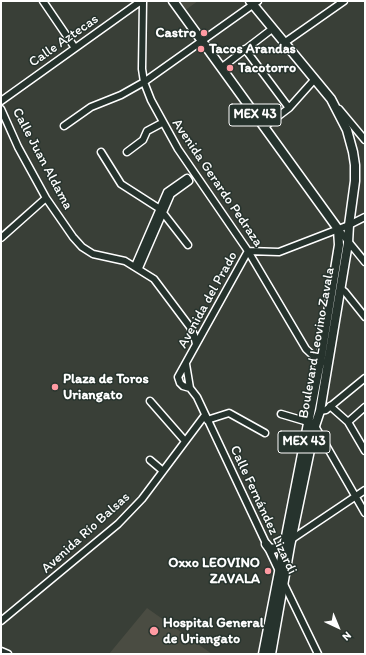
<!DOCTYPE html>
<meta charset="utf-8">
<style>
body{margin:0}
#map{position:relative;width:366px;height:655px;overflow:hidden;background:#393f37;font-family:Itim,sans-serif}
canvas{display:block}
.frame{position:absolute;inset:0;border:2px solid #fff;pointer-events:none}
.north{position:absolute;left:318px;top:607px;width:40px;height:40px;-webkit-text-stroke:3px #26332d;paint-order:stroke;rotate:136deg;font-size:11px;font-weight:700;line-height:16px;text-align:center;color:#fff}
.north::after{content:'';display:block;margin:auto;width:14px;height:18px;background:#fff;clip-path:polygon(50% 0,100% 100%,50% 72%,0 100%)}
</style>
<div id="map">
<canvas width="366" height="655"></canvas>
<div class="frame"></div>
<div class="north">N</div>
</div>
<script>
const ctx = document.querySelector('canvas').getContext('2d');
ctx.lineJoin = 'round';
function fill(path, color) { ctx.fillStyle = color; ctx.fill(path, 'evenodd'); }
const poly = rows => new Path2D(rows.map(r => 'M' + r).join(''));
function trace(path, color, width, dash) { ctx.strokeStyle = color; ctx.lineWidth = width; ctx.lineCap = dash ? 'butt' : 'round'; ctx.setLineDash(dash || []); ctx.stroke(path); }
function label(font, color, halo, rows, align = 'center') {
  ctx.font = font + ' Itim,sans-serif'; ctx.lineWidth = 3; ctx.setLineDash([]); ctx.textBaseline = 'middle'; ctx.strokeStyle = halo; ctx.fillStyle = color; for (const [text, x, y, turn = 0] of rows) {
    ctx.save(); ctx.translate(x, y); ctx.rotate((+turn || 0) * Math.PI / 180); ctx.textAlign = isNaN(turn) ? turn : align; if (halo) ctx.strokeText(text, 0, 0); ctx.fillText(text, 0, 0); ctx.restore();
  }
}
fill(poly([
 [177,1,198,1,184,11],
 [147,608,212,654,109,654]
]), '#4a4c42');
const minor = poly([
 [43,1,75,48],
 [143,1,142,69,144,82,151,100,178,149,248,251,306,349,320,362,323,362],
 [284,43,344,1],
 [245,49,289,108],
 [221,68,272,29],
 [1,101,141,1],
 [1,109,18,147,46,198,73,237,82,247,93,254,125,261,154,279,190,327,194,335,196,344],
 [339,109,365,140],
 [64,126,91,107,121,95,144,82,258,1],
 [264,127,289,108,314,80],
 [101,152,121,184,160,209,188,245],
 [127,152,143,140,147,131,162,123],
 [338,229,365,262],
 [1,238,46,198],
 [248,251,178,377,180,383,183,386,190,388,197,397,279,571],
 [248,251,279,252,349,225,365,217],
 [135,266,167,192,187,178,189,181,171,194,139,268],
 [340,288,345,292,365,317],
 [186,364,190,388],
 [150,401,185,441],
 [330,406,348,422,365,451],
 [320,411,326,410,365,378],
 [281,414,308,422],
 [207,420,229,413,265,433],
 [348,422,365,407],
 [315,426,365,513],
 [150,460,163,471],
 [292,539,365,490],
 [283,582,318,654],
 [1,621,118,524,142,499,205,415],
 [1,651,8,654]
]);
const major = poly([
 [173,1,338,229,339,245,320,362,263,654],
 [250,1,331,99,347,130,353,152,355,165,355,181,349,225,348,243,320,411,315,426,290,546,271,654],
 [266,544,269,548,273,549,286,545]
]);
trace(minor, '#fff', 9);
trace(major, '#fff', 11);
trace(minor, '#26332d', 6);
trace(major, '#26332d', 8);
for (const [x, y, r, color] of [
 [204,33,4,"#ff9aa2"],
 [201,49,4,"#ff9aa2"],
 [230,68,4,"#ff9aa2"],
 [55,387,4,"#ff9aa2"],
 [268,571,4,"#ff9aa2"],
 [154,631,5,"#ff9aa2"]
]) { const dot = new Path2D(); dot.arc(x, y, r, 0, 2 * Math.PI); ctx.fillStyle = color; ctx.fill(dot); trace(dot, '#26332d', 1.5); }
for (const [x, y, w] of [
 [255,115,52],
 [304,442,52]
]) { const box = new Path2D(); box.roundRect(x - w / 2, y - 11, w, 22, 3); ctx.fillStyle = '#26332d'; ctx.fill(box); trace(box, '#fff', 1); }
label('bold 13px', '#fff', null, [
 ["MEX 43",255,115],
 ["MEX 43",304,442]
]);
label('bold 14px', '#fff', '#26332d', [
 ["Castro",196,33,"right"],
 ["Tacos Arandas",209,49],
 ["Tacotorro",238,68],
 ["Plaza de Toros",63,379],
 ["Uriangato",63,395],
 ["Oxxo LEOVINO",260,563,"right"],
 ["ZAVALA",260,579,"right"],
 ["Hospital General",163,623],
 ["de Uriangato",163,639]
], 'left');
label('14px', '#fff', '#26332d', [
 ["Calle Aztecas",64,41,-35],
 ["Calle Juan Aldama",42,159,62],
 ["Avenida Gerardo Pedraza",217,183,56],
 ["Avenida del Prado",208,300,-61],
 ["Boulevard Leovino Zavala",317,343,-80],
 ["Calle Fernández Lizardi",263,510,65],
 ["Avenida Río Balsas",86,533,-42]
]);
</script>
